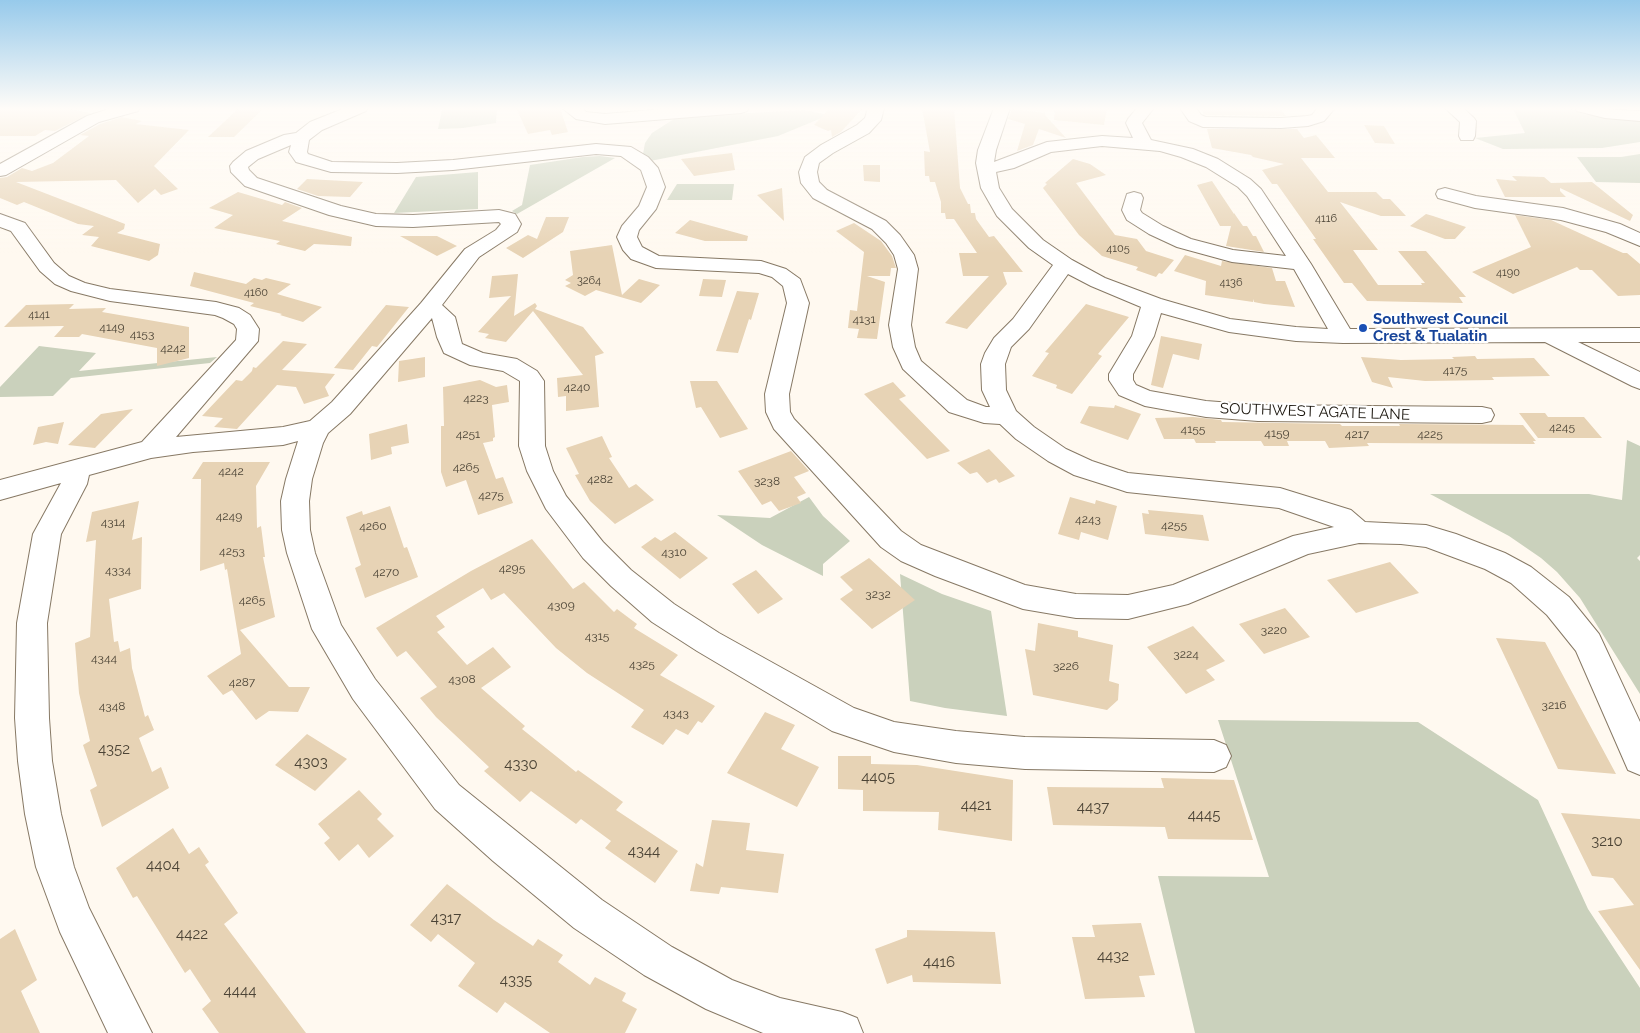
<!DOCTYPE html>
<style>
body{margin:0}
canvas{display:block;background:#fff9f0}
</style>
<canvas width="1640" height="1033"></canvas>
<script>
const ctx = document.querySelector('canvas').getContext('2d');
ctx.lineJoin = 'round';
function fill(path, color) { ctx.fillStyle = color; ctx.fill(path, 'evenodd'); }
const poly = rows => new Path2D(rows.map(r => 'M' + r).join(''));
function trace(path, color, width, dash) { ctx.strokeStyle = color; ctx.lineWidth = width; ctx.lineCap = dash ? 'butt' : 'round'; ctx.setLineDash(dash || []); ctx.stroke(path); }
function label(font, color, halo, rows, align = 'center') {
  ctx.font = font + ' Raleway,sans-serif'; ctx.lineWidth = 4.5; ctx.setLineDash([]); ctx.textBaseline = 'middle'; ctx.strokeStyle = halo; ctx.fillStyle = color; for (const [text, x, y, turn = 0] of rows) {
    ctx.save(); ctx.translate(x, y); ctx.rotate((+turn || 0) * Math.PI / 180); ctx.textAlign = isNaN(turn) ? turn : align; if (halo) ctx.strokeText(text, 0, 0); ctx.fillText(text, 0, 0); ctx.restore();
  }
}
fill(poly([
 [445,108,497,108,496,123,463,128,438,129,442,110],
 [1510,108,1568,108,1584,114,1640,121,1640,142,1602,148,1503,149,1475,138,1525,133,1514,111],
 [804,110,829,115,778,136,650,161,643,154,645,143,652,133,677,117],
 [1640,154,1640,183,1596,182,1577,157,1621,157],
 [600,156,615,158,517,214,512,211,522,205,530,165,583,157],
 [478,172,478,209,394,213,416,177],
 [677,184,734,184,732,200,667,200],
 [39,346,96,353,79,371,217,357,210,363,71,378,53,396,0,397,0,387],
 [1627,440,1640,446,1640,555,1637,558,1640,561,1640,694,1580,598,1557,572,1541,558,1509,536,1430,494,1589,494,1622,500],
 [809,497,823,516,850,541,823,564,823,576,762,545,717,515,770,518],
 [900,574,942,594,991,611,1007,716,945,708,910,701],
 [1218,720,1418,722,1538,800,1588,909,1640,988,1640,1033,1195,1033,1158,876,1269,877]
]), '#cad1bc');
fill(poly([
 [0,108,64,108,91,113,55,131,45,130,35,136,0,136],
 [239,108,264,108,234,137,208,137],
 [516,108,560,108,568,132,552,135,550,130,528,134],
 [830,108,863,108,841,132,832,137,831,130,828,131,814,125],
 [922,108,954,108,960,188,968,204,970,204,971,213,975,213,976,219,989,237,994,236,1023,272,1003,272,1007,284,967,329,945,323,989,276,963,276,959,253,977,253,954,219,946,219,945,213,941,213,941,202,935,182,930,182,929,176,925,176,924,151,930,152],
 [1055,108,1107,108,1104,125,1054,120],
 [1202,108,1280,108,1286,116,1206,115,1203,114],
 [1012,109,1045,113,1045,115,1066,138,1039,129,1033,145,1017,151,1025,124,1008,119],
 [122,117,142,121,136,124,189,130,154,166,178,189,161,195,155,189,138,203,116,180,16,182,125,224,124,229,117,233,160,244,158,255,149,261,91,246,99,237,82,235,94,226,78,224,24,202,17,205,0,198,0,178,7,177,22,168,32,171,53,163,89,136,80,135,100,124],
 [1364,125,1384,126,1395,144,1375,143],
 [1207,129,1297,129,1304,138,1316,135,1335,158,1301,158,1328,192,1376,192,1383,199,1390,199,1406,216,1381,216,1340,202,1378,250,1353,250,1378,285,1422,285,1421,283,1425,283,1398,251,1426,251,1466,297,1459,297,1463,303,1367,301,1352,283,1344,283,1313,239,1316,239,1277,184,1272,184,1262,170,1284,164,1253,157,1251,155,1212,148],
 [732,153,735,170,694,176,681,159],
 [1073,159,1090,164,1106,175,1076,183,1115,235,1137,239,1146,251,1174,260,1162,274,1159,273,1156,277,1136,270,1138,267,1102,256,1079,235,1043,188,1047,184,1045,183],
 [863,165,880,165,880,182,864,181],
 [1512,176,1544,177,1551,183,1592,182,1633,215,1630,221,1560,188,1560,191,1566,197,1505,197,1496,179,1517,181],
 [307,179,363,182,350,197,318,196,297,189],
 [1212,181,1234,214,1234,213,1243,226,1247,226,1253,236,1256,236,1264,252,1226,246,1231,226,1220,226,1197,185],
 [782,188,784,221,757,195],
 [238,192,282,205,285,202,302,208,282,221,352,237,351,246,314,244,305,251,276,244,280,241,214,228,233,215,209,208],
 [1426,214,1433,216,1466,227,1455,239,1445,239,1410,226],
 [1515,215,1551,220,1623,253,1627,253,1640,264,1640,295,1618,296,1592,270,1580,270,1577,267,1513,294,1472,272,1531,247],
 [546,217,569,217,563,232,523,258,506,248,528,235,537,239],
 [690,220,748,236,747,241,705,241,675,233],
 [854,223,881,241,892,256,896,268,891,268,890,276,867,276,885,282,877,339,857,338,859,329,848,328,850,310,857,311,864,252,836,231],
 [400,236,437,236,457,246,437,256],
 [612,245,622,295,639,279,660,285,641,303,596,290,585,296,565,286,571,283,565,280,573,275,570,251],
 [1185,255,1221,266,1222,261,1272,268,1276,281,1285,281,1295,307,1264,304,1254,302,1253,299,1253,302,1205,295,1206,281,1174,271],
 [194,272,246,284,254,278,262,280,266,278,291,284,277,294,322,307,303,322,280,315,282,314,250,306,254,303,190,286],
 [518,274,514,316,535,303,537,306,535,309,583,327,604,353,595,356,599,407,566,411,566,396,558,397,557,378,583,375,533,311,506,342,485,338,489,334,478,332,511,296,489,298,492,276],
 [703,279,726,280,722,297,699,296],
 [737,291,759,293,751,320,749,319,738,353,716,351],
 [74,304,69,309,106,308,102,312,189,327,189,358,157,366,157,348,82,334,79,337,54,337,64,326,4,327,26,305],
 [1086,304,1129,317,1098,354,1102,356,1072,394,1056,388,1057,385,1032,376,1049,353,1045,352],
 [386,305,409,307,377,347,372,346,353,370,334,368],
 [1161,336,1202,344,1199,360,1173,354,1163,388,1151,385],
 [283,341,307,344,282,370,335,374,325,387,329,396,304,404,296,387,277,385,237,429,214,427,223,418,202,416,236,380,242,381,252,371,253,367,256,368],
 [1475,356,1477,359,1534,358,1550,376,1492,377,1494,380,1425,381,1388,377,1393,388,1372,382,1361,357,1401,360,1454,359,1452,357],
 [425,357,425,377,398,382,399,361],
 [480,380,496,387,507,385,509,402,492,405,495,437,493,438,493,441,483,443,496,479,503,477,513,503,478,515,466,480,446,487,441,472,441,426,444,426,443,387],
 [690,381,717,381,748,429,720,438,701,407,696,408],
 [893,382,906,396,899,399,950,451,927,459,864,394],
 [1115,405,1141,414,1128,440,1080,423,1089,406,1114,408],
 [133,409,95,448,68,445,101,414],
 [1519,413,1545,413,1548,417,1584,417,1602,438,1538,438],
 [1193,417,1221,420,1222,422,1340,424,1342,426,1400,426,1399,424,1523,425,1536,441,1533,441,1535,444,1367,443,1369,446,1329,448,1325,441,1287,441,1289,446,1264,446,1261,441,1215,441,1216,443,1196,443,1194,439,1164,439,1155,418],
 [64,422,58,444,46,442,33,445,38,427],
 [407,424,409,443,391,447,392,454,371,460,369,434],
 [602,436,612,457,609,458,629,488,636,484,654,500,615,524,590,501,575,475,579,474,566,448],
 [989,449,1015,476,999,483,996,479,987,483,977,472,970,474,957,463],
 [791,451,809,471,794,477,806,493,797,497,801,503,779,511,771,501,762,505,738,471],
 [203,462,270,462,256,486,257,528,261,526,265,557,263,557,275,617,240,630,289,687,310,687,298,712,269,711,256,720,232,690,223,695,207,676,241,654,227,569,225,570,224,563,200,571,201,479,192,479],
 [1070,497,1095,504,1096,500,1117,506,1108,540,1081,532,1079,540,1058,534],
 [139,501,132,540,142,537,141,589,109,599,114,642,118,641,120,652,130,648,132,668,145,717,148,715,154,730,139,738,152,772,161,767,169,788,102,827,90,790,97,786,83,745,90,741,79,693,75,643,90,637,96,540,86,542,92,512],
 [390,506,404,548,407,547,418,577,365,598,355,568,361,565,346,517,362,511,363,515],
 [1148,510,1203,515,1209,541,1145,534,1142,513,1149,514],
 [675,532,708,558,680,579,641,547,655,537,661,541],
 [532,539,573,589,584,582,614,612,617,609,637,624,634,628,678,655,660,675,715,706,702,723,698,721,688,735,676,729,663,745,631,727,644,710,587,673,556,648,504,593,491,600,483,588,436,616,445,627,437,632,467,665,493,647,511,667,481,688,525,726,522,729,576,772,578,770,623,802,616,810,678,851,655,883,605,848,611,841,581,819,576,824,531,791,520,802,484,771,489,767,436,717,420,698,437,687,406,651,397,657,376,628,471,571],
 [869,558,915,600,872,629,840,599,853,590,840,577],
 [1390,562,1419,593,1356,613,1327,580],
 [756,570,783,599,758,614,732,584],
 [1285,608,1310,637,1264,654,1239,624],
 [1038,623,1078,631,1078,637,1113,645,1109,681,1119,684,1118,700,1107,710,1033,695,1025,649,1035,651],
 [1193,626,1225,661,1206,670,1215,680,1186,694,1147,647],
 [1496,638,1545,642,1616,774,1558,769],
 [765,712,795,725,781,749,819,767,797,807,727,773],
 [307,734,347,759,315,791,275,765],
 [838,756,871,756,871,764,917,765,1013,780,1012,841,938,830,939,812,863,811,863,790,838,789],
 [1161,778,1234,780,1253,840,1168,839,1165,827,1053,825,1047,787,1164,788],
 [359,790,382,814,377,819,394,836,369,858,358,844,339,861,324,843,330,838,318,824],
 [1561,813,1640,819,1640,970,1598,911,1634,905,1613,878,1592,876],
 [712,820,750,823,746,850,784,854,778,893,721,887,719,894,690,891,696,863,703,867],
 [173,828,189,854,199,847,209,862,205,865,238,913,224,924,306,1033,219,1033,202,1009,211,1001,190,969,185,973,137,896,133,898,116,868],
 [447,884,494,920,533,946,538,939,563,955,558,962,590,985,595,977,626,993,622,1001,637,1009,625,1033,550,1033,505,1002,497,1013,458,986,475,963,438,934,431,942,410,925],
 [1141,923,1155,975,1139,976,1145,997,1085,999,1072,937,1095,937,1092,925],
 [15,929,37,980,21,991,40,1033,0,1033,0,939],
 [907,930,995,932,1001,984,913,982,912,975,887,984,875,949,907,937]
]), '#e7d3b5');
const minor = poly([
 [112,108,140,108,138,111,99,122,6,175,0,176,0,164,87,116,112,108],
 [345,108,368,108,366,111,322,130,309,140,307,152,308,154,332,162,397,163,453,160,596,144,631,147,648,157,658,168,665,187,656,209,639,230,637,237,642,247,659,256,761,261,786,269,800,279,809,303,789,394,790,412,794,419,901,531,921,545,1025,585,1076,594,1128,595,1173,585,1293,536,1334,527,1279,508,1127,492,1118,489,1074,475,1048,461,1016,439,1000,424,984,423,949,412,903,369,893,347,889,325,898,269,894,255,886,243,872,229,813,198,801,183,799,172,805,157,821,145,857,125,865,118,868,108,884,108,881,120,869,133,833,153,819,163,817,172,819,182,827,190,886,221,900,235,914,255,918,269,911,325,915,347,921,361,967,400,986,407,990,407,982,390,981,364,985,353,994,338,1013,319,1053,265,1029,248,997,216,981,188,976,163,978,150,994,108,1010,108,996,150,994,162,1047,142,1102,136,1133,138,1126,123,1128,119,1137,108,1154,108,1142,123,1151,140,1193,149,1218,159,1250,179,1261,189,1311,264,1350,329,1640,328,1640,342,1578,342,1640,372,1640,389,1632,386,1545,342,1343,343,1296,341,1229,332,1161,313,1154,336,1133,374,1133,380,1136,385,1150,391,1206,401,1258,405,1482,407,1491,409,1494,415,1491,421,1482,423,1258,421,1206,417,1145,406,1119,395,1109,380,1109,374,1132,336,1141,307,1091,286,1068,274,1029,329,1011,347,1005,364,1006,390,1016,411,1034,427,1066,449,1092,461,1128,473,1280,488,1351,510,1365,522,1426,525,1456,534,1505,553,1531,567,1569,597,1599,634,1640,722,1640,775,1628,770,1576,651,1547,615,1511,583,1485,569,1426,547,1401,544,1359,543,1308,554,1188,604,1128,619,1076,618,1023,609,935,576,901,561,881,547,774,429,766,412,765,394,787,303,783,286,772,277,759,273,656,268,631,259,623,250,617,237,622,226,639,206,647,187,641,170,621,156,596,154,453,170,397,173,331,172,296,162,289,152,291,145,258,159,248,167,249,170,257,178,341,206,376,214,413,215,499,210,515,214,521,224,517,232,479,257,442,305,455,317,462,344,483,353,517,359,537,371,544,381,545,446,553,471,566,496,603,542,631,570,674,604,719,633,854,708,894,722,956,731,1025,737,1214,740,1226,745,1231,756,1226,767,1214,772,1025,769,956,763,894,752,832,731,697,651,652,622,611,586,583,558,546,509,527,471,519,446,520,381,503,371,470,365,444,353,437,337,432,318,350,414,328,433,323,443,312,479,309,501,310,530,315,553,341,625,375,679,459,785,602,900,672,947,732,980,780,998,842,1012,857,1018,863,1033,763,1033,706,1009,644,975,574,928,493,861,435,809,353,699,312,629,287,553,282,530,281,501,286,479,298,441,283,445,193,452,151,458,89,475,87,484,61,534,47,623,49,718,52,761,61,814,74,867,89,908,152,1033,108,1033,60,932,36,867,25,814,18,761,15,718,17,623,33,534,61,483,0,500,0,480,142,442,236,340,237,329,234,324,223,318,215,315,110,301,71,291,55,284,40,271,11,231,0,227,0,214,25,223,54,263,69,276,85,283,110,289,216,302,239,308,250,315,259,329,258,341,176,437,283,427,310,421,332,402,421,303,465,249,496,230,501,224,499,222,413,227,376,226,329,215,245,186,231,172,230,166,233,162,246,151,284,135,296,133,310,122,345,108],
 [1102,146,1160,151,1181,157,1206,167,1238,187,1247,196,1286,256,1233,250,1191,239,1163,226,1142,213,1140,210,1143,198,1141,194,1134,192,1127,194,1122,210,1127,220,1149,234,1177,247,1232,262,1294,269,1328,329,1296,327,1230,319,1161,299,1105,278,1072,260,1043,240,1012,209,999,188,996,172,1014,168,1051,152,1102,146],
 [562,108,582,108,586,112,605,114,675,108,749,108,747,111,741,113,605,124,576,119,562,108],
 [1180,108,1196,108,1201,115,1206,117,1281,118,1307,116,1312,115,1318,108,1335,108,1324,121,1308,126,1281,128,1203,127,1189,121,1180,108],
 [1445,108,1463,108,1474,118,1476,121,1475,136,1473,140,1461,140,1459,136,1460,122,1445,108],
 [1575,108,1640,111,1640,121,1605,118,1577,111,1575,108],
 [1445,188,1476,196,1563,208,1620,224,1640,233,1640,246,1606,232,1561,220,1475,208,1438,198,1436,194,1438,190,1445,188]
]);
trace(minor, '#877965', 2);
fill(minor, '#fff');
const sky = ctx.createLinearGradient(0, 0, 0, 253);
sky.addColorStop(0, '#97caeb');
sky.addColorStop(0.43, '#fffcf8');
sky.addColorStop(1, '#fffcf800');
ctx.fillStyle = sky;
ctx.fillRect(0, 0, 1640, 253);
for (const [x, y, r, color] of [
 [1363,328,5,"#1a4fb4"]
]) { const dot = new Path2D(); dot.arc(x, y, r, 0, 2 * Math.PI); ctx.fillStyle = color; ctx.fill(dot); trace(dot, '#fff', 2); }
label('11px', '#4c4436', null, [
 ["4116",1326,219],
 ["4105",1118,249],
 ["4190",1508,273],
 ["3264",589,281],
 ["4136",1231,283],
 ["4160",256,293],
 ["4141",39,315]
]);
label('12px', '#4c4436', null, [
 ["4131",864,319],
 ["4149",112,327],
 ["4153",142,334],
 ["4242",173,348],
 ["4175",1455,370],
 ["4240",577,387],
 ["4223",476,398],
 ["4245",1562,427],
 ["4155",1193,429],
 ["4159",1277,433],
 ["4251",468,434],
 ["4217",1357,434],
 ["4225",1430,434],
 ["4265",466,467],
 ["4242",231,471],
 ["4282",600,479],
 ["3238",767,481],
 ["4275",491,495],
 ["4249",229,516],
 ["4243",1088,519],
 ["4314",113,522],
 ["4255",1174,525],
 ["4260",373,526],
 ["4253",232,551],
 ["4310",674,552],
 ["4295",512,568],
 ["4334",118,570],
 ["4270",386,572],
 ["3232",878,594],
 ["4265",252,600],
 ["4309",561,605],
 ["3220",1274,630],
 ["4315",597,636],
 ["3224",1186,654],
 ["4344",104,658],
 ["4325",642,664],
 ["3226",1066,666],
 ["4308",462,679],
 ["4287",242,682],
 ["3216",1554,705],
 ["4348",112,706],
 ["4343",676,713]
]);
label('bold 15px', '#164399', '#fff', [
 ["Southwest Council",1373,319],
 ["Crest & Tualatin",1373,336]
], 'left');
label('15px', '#19140c', '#fff', [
 ["SOUTHWEST AGATE LANE",1315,412,2]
]);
label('15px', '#4c4436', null, [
 ["4352",114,749],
 ["4303",311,762],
 ["4330",521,764],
 ["4405",878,777],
 ["4421",976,805],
 ["4437",1093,807],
 ["4445",1204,815],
 ["3210",1607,841],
 ["4344",644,851],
 ["4404",163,865],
 ["4317",446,918],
 ["4422",192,934],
 ["4432",1113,956],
 ["4416",939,962],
 ["4335",516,980],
 ["4444",240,991]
]);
</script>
